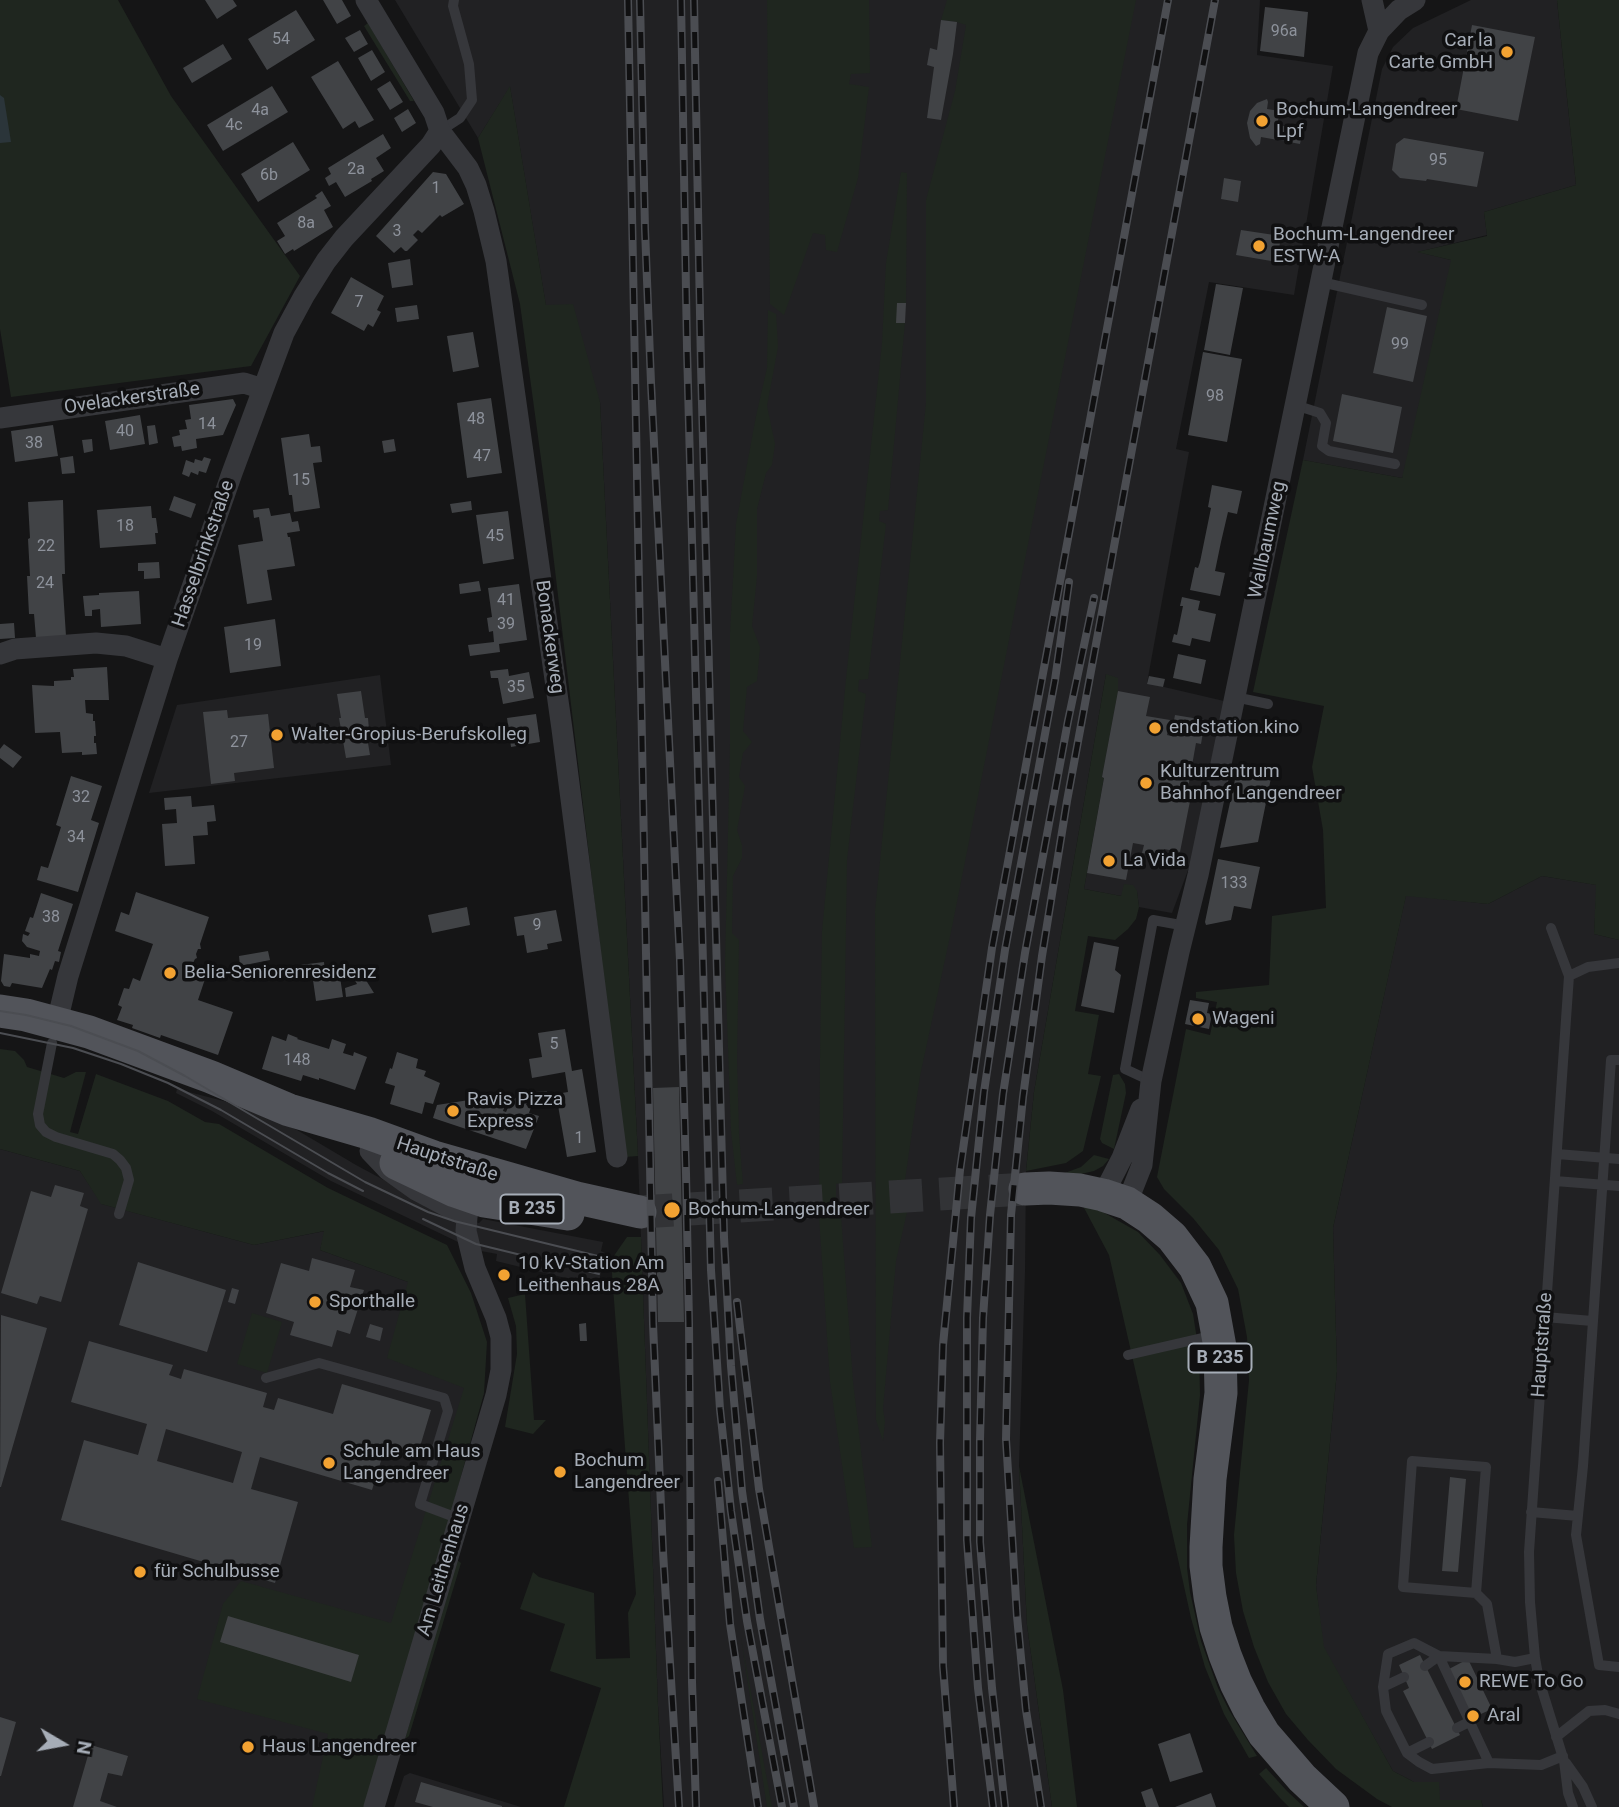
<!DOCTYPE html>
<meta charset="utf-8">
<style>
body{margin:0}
#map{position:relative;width:1619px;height:1807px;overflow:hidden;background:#151516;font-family:Roboto,sans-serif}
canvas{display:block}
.north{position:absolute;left:28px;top:1709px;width:70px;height:70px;-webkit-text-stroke:5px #101011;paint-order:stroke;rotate:100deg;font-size:19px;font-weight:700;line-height:28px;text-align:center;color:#a6adb7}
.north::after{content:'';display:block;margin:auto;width:24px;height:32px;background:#a6adb7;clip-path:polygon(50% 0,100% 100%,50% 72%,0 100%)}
</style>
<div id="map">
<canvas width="1619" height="1807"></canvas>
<div class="north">N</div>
</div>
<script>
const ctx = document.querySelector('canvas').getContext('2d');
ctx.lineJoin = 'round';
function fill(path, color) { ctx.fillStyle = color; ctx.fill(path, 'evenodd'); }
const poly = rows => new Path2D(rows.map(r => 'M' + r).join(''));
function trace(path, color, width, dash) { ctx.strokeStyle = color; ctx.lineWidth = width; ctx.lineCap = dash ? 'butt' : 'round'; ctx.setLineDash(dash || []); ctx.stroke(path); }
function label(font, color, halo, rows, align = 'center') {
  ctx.font = font + ' Roboto,sans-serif'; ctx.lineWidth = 7; ctx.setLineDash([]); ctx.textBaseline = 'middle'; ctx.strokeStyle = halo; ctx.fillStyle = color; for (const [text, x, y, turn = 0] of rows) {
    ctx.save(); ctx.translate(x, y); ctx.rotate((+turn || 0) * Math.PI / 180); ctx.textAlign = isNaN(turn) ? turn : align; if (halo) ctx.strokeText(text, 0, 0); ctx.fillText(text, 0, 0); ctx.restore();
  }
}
fill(poly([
 [395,0,1260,0,1257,55,1333,66,1294,295,1209,282,1176,449,1189,452,1147,683,1224,701,1193,857,1172,913,1139,907,1137,892,1121,896,1084,889,1104,778,1102,777,1106,674,1034,1092,1026,1171,1025,1272,1019,1466,1027,1625,1052,1807,664,1807,658,1706,638,1156,600,402,546,306,510,87,478,138],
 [1471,0,1557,0,1576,185,1484,212,1487,235,1418,252,1451,260,1505,254,1402,478,1303,460,1382,69,1393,47,1413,28],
 [380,675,391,765,149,793,177,705],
 [1542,876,1597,885,1594,934,1619,940,1619,1807,1483,1807,1481,1800,1439,1800,1439,1782,1414,1782,1393,1771,1323,1647,1316,1585,1337,1371,1333,1228,1406,895,1488,904],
 [177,1089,247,1107,297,1130,356,1165,451,1216,479,1223,483,1219,603,1242,601,1251,605,1253,598,1286,496,1261,497,1254,481,1251,458,1242,331,1181,212,1111,176,1093],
 [0,1149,80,1171,102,1204,254,1245,325,1231,320,1250,408,1282,484,1393,360,1807,0,1807],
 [410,1773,521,1807,394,1807,404,1776]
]), '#212123');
fill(poly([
 [0,0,118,0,171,96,300,276,251,366,11,397,0,329],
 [767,0,869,0,870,73,851,74,849,84,869,87,858,178,837,252,826,250,825,235,813,233,784,315,770,304],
 [947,0,1136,0,952,927,920,1076,905,1180,899,1181,901,1212,907,1212,896,1261,883,1409,885,1421,883,1441,876,1420,875,911,926,403,926,200,955,91,966,25,957,22,941,20],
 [1557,0,1619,0,1619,940,1594,934,1596,885,1542,876,1488,904,1406,896,1333,1228,1337,1371,1316,1585,1324,1647,1393,1771,1414,1782,1439,1782,1440,1800,1481,1800,1483,1807,1392,1807,1377,1799,1336,1769,1308,1740,1286,1714,1268,1682,1254,1647,1243,1611,1236,1573,1234,1535,1249,1380,1247,1337,1238,1289,1219,1250,1193,1218,1164,1189,1157,1177,1186,1029,1210,1035,1217,1002,1196,998,1196,992,1269,985,1272,916,1326,908,1323,830,1312,767,1324,706,1253,692,1303,460,1402,478,1451,260,1417,252,1487,236,1484,212,1576,185],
 [368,23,414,101,410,101,364,26],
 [510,86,546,305,573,304,600,402,638,1156,625,1157,547,503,520,304,478,138],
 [901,172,907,173,906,303,897,323,905,323,888,510,880,511,879,521,886,524,868,679,859,680,858,691,866,694,847,860,842,1183,836,1184,836,1215,841,1215,853,1381,872,1547,854,1548,830,1382,819,1216,820,1058,822,931,846,679,882,343,886,263],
 [768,310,776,314,778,347,767,406,775,444,772,465,766,473,757,509,757,576,752,626,760,647,757,681,747,687,743,731,752,742,743,753,739,777,745,786,737,830,742,845,742,858,733,876,732,933,739,940,737,1060,739,1134,743,1184,737,1185,731,1131,725,964,730,744,730,633,736,524,756,416,767,368],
 [1106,674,1118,678,1118,691,1102,777,1104,778,1084,889,1121,896,1124,884,1133,885,1137,891,1139,907,1136,919,1128,929,1115,940,1088,936,1075,1011,1099,1015,1088,1074,1101,1076,1083,1151,1066,1163,1026,1171,1034,1092],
 [0,1049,15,1051,24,1060,27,1067,64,1078,76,1072,86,1072,70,1132,78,1134,96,1074,168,1101,205,1122,219,1124,328,1188,447,1245,471,1293,487,1342,484,1393,418,1632,364,1807,312,1807,328,1734,197,1699,223,1604,241,1581,391,1623,464,1388,387,1358,408,1282,320,1250,324,1231,254,1245,101,1204,80,1171,0,1149],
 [1119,1074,1125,1084,1126,1093,1114,1149,1102,1143,1100,1139,1113,1075],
 [1094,1155,1109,1159,1103,1166,1094,1171,1081,1174,1062,1174,1081,1167],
 [1082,1204,1101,1211,1138,1232,1160,1255,1181,1283,1193,1314,1199,1352,1200,1395,1187,1525,1187,1568,1190,1592,1201,1641,1218,1688,1229,1710,1257,1756,1249,1758,1224,1714,1205,1667,1191,1618,1167,1509,1109,1255],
 [627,1237,641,1237,658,1706,663,1807,564,1807,601,1688,550,1671,565,1624,520,1609,533,1572,539,1577,594,1593,596,1659,630,1658,628,1613,636,1594,611,1260],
 [525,1294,534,1420,546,1420,533,1434,505,1427,517,1354,516,1326,508,1298],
 [252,1313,282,1322,267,1373,237,1364],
 [1019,1466,1063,1690,1077,1807,1052,1807,1027,1625],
 [457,1560,461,1563,409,1736,405,1739],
 [741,1638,772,1807,767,1807],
 [1266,1768,1287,1791,1304,1807,1289,1807,1280,1798,1259,1774]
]), '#1f261f');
fill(poly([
 [0,95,4,98,11,142,0,143]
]), '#2b353a');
fill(poly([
 [205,0,233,0,237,6,217,19],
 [323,0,342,0,351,16,337,24],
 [1265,7,1308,12,1304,57,1260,51],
 [296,10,315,40,267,70,248,39],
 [941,20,957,22,953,54,941,120,927,118,934,67,927,65,930,48,937,50],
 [1472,25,1535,37,1518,121,1456,109],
 [360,30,368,44,354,52,345,38],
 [223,44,232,59,192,83,183,68],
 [372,50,385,72,371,81,358,58],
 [338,61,374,120,359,128,355,121,343,129,311,77],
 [390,81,403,102,390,110,377,89],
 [272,86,288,112,223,151,207,125],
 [1267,99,1268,102,1267,109,1280,111,1277,125,1303,129,1300,144,1261,137,1260,144,1256,146,1250,138,1247,123,1250,111,1257,103],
 [408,109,416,123,402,132,394,118],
 [383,134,391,148,376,158,384,171,371,179,372,181,345,197,336,182,329,186,325,178,331,174,328,168],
 [1404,138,1484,152,1477,187,1427,179,1426,181,1400,178,1392,170,1396,144],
 [293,142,310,170,258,202,241,174],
 [433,172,446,174,464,204,442,217,440,215,422,233,418,230,413,235,418,240,407,251,405,251,401,247,394,253,376,236],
 [1224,178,1241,181,1238,202,1221,199],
 [322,191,331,206,324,210,333,227,294,251,293,249,285,254,277,241,285,236,277,223,317,198,315,196],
 [1241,230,1281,236,1277,262,1236,255],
 [410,259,413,285,392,288,388,263],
 [351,277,384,296,377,310,381,312,373,327,368,324,364,331,331,313],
 [1216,284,1243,288,1230,355,1204,350],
 [897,303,906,303,905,323,896,323],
 [417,305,419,319,397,322,395,308],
 [1387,307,1427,316,1413,382,1373,373],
 [473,332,479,367,453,372,447,336],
 [1203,352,1242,359,1227,442,1188,435],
 [1342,394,1402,407,1393,453,1333,441],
 [491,398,502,473,467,478,457,403],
 [233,399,236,405,223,435,196,439,197,448,182,451,181,446,174,447,172,437,180,435,179,430,187,429,185,420,191,419,189,405],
 [140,415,145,444,110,450,105,421],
 [53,425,58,456,15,462,11,431],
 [155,425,158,443,149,445,147,426],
 [309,434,311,447,320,446,322,462,313,463,320,508,294,512,292,495,289,495,281,438],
 [92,439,93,451,84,453,82,440],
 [394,439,396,451,384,453,382,441],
 [73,456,75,473,62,474,60,458],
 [204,457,211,459,206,473,199,471,198,475,191,472,189,477,182,474,186,460,194,463,195,459,202,461],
 [1212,485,1242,491,1237,514,1228,512,1221,542,1215,571,1225,573,1220,596,1190,590,1195,567,1198,568,1200,562,1211,508,1208,507],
 [174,496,196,504,191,518,169,510],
 [63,500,65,574,62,574,66,636,36,638,34,614,29,614,27,576,30,576,28,539,30,538,28,502],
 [471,501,472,510,452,513,450,504],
 [151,506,152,518,156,518,158,533,155,533,156,544,100,548,97,510],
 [269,508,271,516,290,513,292,522,298,521,300,531,287,533,288,537,290,537,295,566,267,570,272,600,247,604,238,545,263,541,259,517,254,518,253,510],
 [508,511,514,559,483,564,476,515],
 [159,562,160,578,144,579,144,571,138,571,138,563],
 [479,581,481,591,460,594,459,584],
 [519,584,527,640,499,644,500,652,470,656,468,645,494,642,493,631,489,632,487,618,492,617,488,588],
 [139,591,141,624,101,627,100,609,92,610,92,616,85,616,83,596,99,595,99,593],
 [1182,597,1200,601,1198,610,1216,614,1210,642,1192,638,1190,646,1172,642,1174,634,1177,635,1183,606,1180,606],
 [275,619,281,666,230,673,224,627],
 [14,623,15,638,0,639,0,624],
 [1178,654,1206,660,1201,684,1173,678],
 [107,667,109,700,85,700,86,713,93,714,93,721,95,721,96,736,94,736,94,743,96,743,97,754,82,755,82,752,62,753,60,732,35,733,32,685,54,686,54,681,71,680,71,677,74,677,73,669],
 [508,669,509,676,529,672,534,698,503,704,498,678,491,678,490,671],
 [1149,676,1165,679,1163,687,1147,684],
 [361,691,365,718,368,718,369,730,366,731,370,755,346,758,339,718,341,718,337,694],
 [1118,691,1150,697,1146,716,1170,720,1167,735,1171,736,1175,715,1205,720,1201,744,1196,743,1188,788,1186,795,1191,796,1180,852,1164,849,1163,857,1149,854,1142,853,1144,845,1133,843,1126,880,1087,873,1104,778,1102,777],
 [227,710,228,718,268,714,274,768,234,773,235,781,211,784,203,712],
 [536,714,540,742,511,747,507,718],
 [4,744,22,757,13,768,0,758,0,749],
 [1238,766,1272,773,1258,842,1220,848],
 [71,776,102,786,91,820,99,823,78,892,37,880,41,866,48,868,61,827,56,825],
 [191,796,192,807,214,805,216,821,207,822,208,835,193,836,195,864,165,866,162,824,177,823,176,809,165,810,164,798],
 [1218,859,1260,867,1251,909,1234,906,1231,920,1206,925,1205,922],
 [136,892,209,917,200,944,201,949,198,949,196,954,197,958,195,959,193,963,194,968,191,971,206,976,198,1000,233,1012,218,1055,161,1035,160,1038,132,1028,133,1025,117,1020,122,1007,118,1005,124,988,129,989,133,978,140,981,153,944,115,931,121,912,129,915],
 [41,893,73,904,58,951,61,952,59,962,55,961,52,970,50,969,42,988,12,983,10,987,4,986,1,981,4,954,30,958,30,954,39,956,40,951,27,947,22,941,23,934,28,936,30,933,25,931,30,917,33,918],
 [467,907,470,925,432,933,428,915],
 [556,910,562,941,547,944,548,949,527,953,524,935,517,936,514,917],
 [1094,942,1119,947,1115,970,1121,975,1114,1013,1081,1006],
 [268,951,270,960,240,966,239,956],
 [324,962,325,972,339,970,343,997,316,1001,312,973,301,975,300,965],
 [359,969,374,993,346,997,345,988,357,984,351,973],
 [1190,1000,1209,1003,1207,1013,1212,1014,1209,1029,1185,1024],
 [565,1029,572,1071,582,1069,596,1152,567,1157,556,1094,568,1092,565,1072,532,1078,529,1059,542,1057,538,1033],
 [288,1034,298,1038,297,1039,329,1049,332,1039,346,1044,343,1053,353,1056,354,1052,367,1057,355,1090,319,1078,319,1080,303,1075,301,1081,262,1069,272,1036,286,1041],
 [397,1052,418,1059,416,1068,426,1071,424,1076,440,1083,433,1104,425,1102,422,1114,390,1104,395,1086,385,1083,390,1068,392,1069],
 [679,1087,684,1322,658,1322,653,1088],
 [547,1091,548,1104,536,1105,534,1092],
 [513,1097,527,1102,526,1105,531,1107,529,1113,539,1116,526,1149,433,1118,437,1105,469,1100,492,1107,494,1101,505,1105,503,1111,506,1112],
 [55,1185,84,1193,80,1206,88,1209,61,1302,40,1296,37,1304,1,1293,31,1191,51,1197],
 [312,1258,355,1270,350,1287,364,1290,350,1334,337,1330,332,1347,290,1335,294,1322,266,1313,281,1263,309,1271],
 [138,1262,226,1290,207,1352,119,1325],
 [232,1288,239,1290,235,1304,228,1302],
 [1,1315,47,1328,1,1487,0,1487],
 [586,1323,587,1341,580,1341,579,1324],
 [370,1324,383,1328,380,1341,366,1337],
 [89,1341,173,1365,169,1375,181,1379,184,1369,267,1393,263,1407,274,1410,278,1398,333,1414,342,1384,431,1410,416,1460,384,1451,372,1490,260,1457,251,1489,298,1502,275,1583,61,1520,84,1440,138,1455,147,1424,71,1402],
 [166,1429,242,1452,233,1483,157,1461],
 [1450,1477,1466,1479,1458,1572,1442,1571],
 [228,1616,359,1655,351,1682,220,1642],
 [1420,1655,1460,1735,1432,1749,1403,1691,1409,1688,1399,1665],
 [1468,1659,1492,1709,1472,1718,1449,1669],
 [0,1717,16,1722,1,1776,0,1776],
 [1190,1733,1203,1772,1170,1782,1158,1744],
 [91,1745,128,1756,122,1776,108,1773,100,1801,117,1807,73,1807],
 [421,1782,502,1806,502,1807,433,1807,415,1802],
 [1152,1788,1159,1807,1146,1807,1141,1792],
 [1211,1793,1216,1807,1175,1807]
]), '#414346');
trace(poly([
 [640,1212,1025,1189]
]), '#323336', 33, [33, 17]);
trace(poly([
 [440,131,460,118,472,100,469,64,453,6,454,0],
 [1321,282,1422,305],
 [1295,405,1320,413,1326,423,1322,446,1329,451,1395,464],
 [1235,697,1268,704],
 [1551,928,1569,976,1529,1552,1530,1602,1535,1658,1539,1680,1564,1761,1568,1793,1573,1807],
 [1569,976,1588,967,1619,963],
 [52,1043,38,1114,40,1125,46,1132,56,1137,113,1154,120,1160,126,1168,129,1180,119,1214],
 [1619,1060,1611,1060,1583,1466,1576,1535,1599,1665,1619,1667],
 [1151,1081,1125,1069,1153,920,1186,926],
 [1557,1154,1619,1159],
 [1555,1181,1619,1186],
 [1545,1317,1592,1321],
 [1128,1355,1215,1335],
 [266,1378,319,1363,444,1398,448,1411,420,1504,460,1519],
 [1412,1461,1486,1467,1476,1593,1403,1587,1412,1461],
 [1531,1512,1578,1516],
 [1476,1593,1487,1604,1497,1659],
 [1535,1658,1515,1662,1497,1659,1439,1656,1414,1643,1388,1654,1383,1687,1386,1711,1407,1753,1419,1762,1432,1769,1489,1763,1541,1765,1563,1756],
 [1425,1666,1439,1656,1489,1763],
 [1383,1687,1404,1677],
 [1457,1728,1469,1722],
 [1556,1737,1589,1711,1605,1710,1619,1714],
 [1407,1753,1429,1742],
 [1566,1763,1583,1787,1592,1807]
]), '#36373b', 10);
trace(poly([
 [366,0,434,113,440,131,468,168,476,185,484,211,496,261,562,729,617,1157],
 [1379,31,1399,10,1415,0],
 [0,418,244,383,263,389],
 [0,654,15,649,96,643,126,646,167,659],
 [57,1022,68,976,167,659,232,473,284,333,304,296,326,261,344,238,431,145,440,131],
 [370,1151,388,1170,416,1190,467,1217],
 [1103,1195,1122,1158,1141,1109],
 [1127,1203,1142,1165,1151,1081,1179,952,1198,875,1368,53,1379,31,1372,0],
 [374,1807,496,1395,501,1370,501,1337,496,1318,475,1268,466,1231,467,1217,472,1187]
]), '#36373b', 21);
trace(poly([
 [0,1011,26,1015,89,1032,211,1077,289,1110,368,1133,434,1157,577,1198,640,1212],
 [396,1163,455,1191,484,1201,568,1214],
 [1025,1189,1049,1188,1080,1190,1103,1195,1127,1203,1150,1218,1172,1237,1195,1267,1212,1303,1220,1347,1221,1393,1210,1479,1206,1547,1206,1566,1210,1597,1216,1627,1225,1655,1236,1683,1249,1709,1264,1734,1302,1778,1333,1807]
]), '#52545a', 33);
trace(poly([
 [0,1011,26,1015,71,1026,138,1051,185,1076,365,1182,428,1212,454,1221,602,1257],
 [0,1033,73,1048,121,1064,168,1083,221,1110,328,1173,363,1191],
 [423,1219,476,1244,599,1274]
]), '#4b4d52', 2);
const rail = poly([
 [628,0,653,1324,663,1552,679,1807],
 [640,0,645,229,651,383,680,960,686,1173,689,1323,692,1682,696,1807],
 [681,0,687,348,711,1270,720,1409,731,1511,747,1621,782,1807],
 [694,0,701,366,717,973,724,1237,731,1366,742,1491,760,1619,794,1807],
 [737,1302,759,1489,814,1807],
 [718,1481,730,1624,758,1807],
 [954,1807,943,1666,940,1443,943,1345,960,1170,992,948,1168,0],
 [993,1807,978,1688,967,1540,967,1318,971,1218,984,1092,1005,950,1055,680,1069,582],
 [1005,1807,992,1688,980,1542,980,1440,983,1318,990,1215,1003,1094,1025,953,1068,721,1094,598],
 [1041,1807,1026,1710,1017,1616,1006,1439,1011,1215,1023,1097,1042,956,1067,801,1215,0]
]);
trace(rail, '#4b4d52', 8);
trace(rail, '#101011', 5, [16]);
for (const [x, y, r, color] of [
 [1507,52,7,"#f2a232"],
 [1262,121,7,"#f2a232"],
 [1259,246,7,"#f2a232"],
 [1155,728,7,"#f2a232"],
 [277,735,7,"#f2a232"],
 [1146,783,7,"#f2a232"],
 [1109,861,7,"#f2a232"],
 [170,973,7,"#f2a232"],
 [1198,1019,7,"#f2a232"],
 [453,1111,7,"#f2a232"],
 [672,1210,9,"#f2a232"],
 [504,1275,7,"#f2a232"],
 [315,1302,7,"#f2a232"],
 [329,1463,7,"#f2a232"],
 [560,1472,7,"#f2a232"],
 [140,1572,7,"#f2a232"],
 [1465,1682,7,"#f2a232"],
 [1473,1716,7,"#f2a232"],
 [248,1747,7,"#f2a232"]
]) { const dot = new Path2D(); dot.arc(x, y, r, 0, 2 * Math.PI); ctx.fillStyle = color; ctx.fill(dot); trace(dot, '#101011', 2.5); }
label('16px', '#8d929b', null, [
 ["96a",1284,32],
 ["54",281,40],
 ["4a",260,111],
 ["4c",234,126],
 ["95",1438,161],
 ["2a",356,170],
 ["6b",269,176],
 ["1",436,189],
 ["8a",306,224],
 ["3",397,232],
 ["7",359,303],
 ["99",1400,345],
 ["98",1215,397],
 ["48",476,420],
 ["14",207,425],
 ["40",125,432],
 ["38",34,444],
 ["47",482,457],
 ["15",301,481],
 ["18",125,527],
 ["45",495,537],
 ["22",46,547],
 ["24",45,584],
 ["41",506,601],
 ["39",506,625],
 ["19",253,646],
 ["35",516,688],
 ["27",239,743],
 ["32",81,798],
 ["34",76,838],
 ["133",1234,884],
 ["38",51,918],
 ["9",537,926],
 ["5",554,1045],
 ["148",297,1061],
 ["1",579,1139]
]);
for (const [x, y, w] of [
 [532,1209,63],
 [1220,1358,63]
]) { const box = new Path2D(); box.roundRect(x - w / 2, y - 14.5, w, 29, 5); ctx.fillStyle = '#101011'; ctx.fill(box); trace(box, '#a6adb7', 2); }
label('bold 18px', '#a6adb7', null, [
 ["B 235",532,1209],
 ["B 235",1220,1358]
]);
label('19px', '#a6adb7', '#101011', [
 ["Car la",1493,41,"right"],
 ["Carte GmbH",1493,63,"right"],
 ["Bochum-Langendreer",1276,110],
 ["Lpf",1276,132],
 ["Bochum-Langendreer",1273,235],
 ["ESTW-A",1273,257],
 ["endstation.kino",1169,728],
 ["Walter-Gropius-Berufskolleg",291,735],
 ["Kulturzentrum",1160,772],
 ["Bahnhof Langendreer",1160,794],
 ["La Vida",1123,861],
 ["Belia-Seniorenresidenz",184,973],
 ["Wageni",1212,1019],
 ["Ravis Pizza",467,1100],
 ["Express",467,1122],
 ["Bochum-Langendreer",688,1210],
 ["10 kV-Station Am",518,1264],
 ["Leithenhaus 28A",518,1286],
 ["Sporthalle",329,1302],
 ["Schule am Haus",343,1452],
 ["Langendreer",343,1474],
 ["Bochum",574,1461],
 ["Langendreer",574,1483],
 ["für Schulbusse",154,1572],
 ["REWE To Go",1479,1682],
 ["Aral",1487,1716],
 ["Haus Langendreer",262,1747]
], 'left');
label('19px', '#a6adb7', '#101011', [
 ["Ovelackerstraße",132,399,-8],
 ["Wallbaumweg",1268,540,-78],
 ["Hasselbrinkstraße",204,554,-71],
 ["Bonackerweg",549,637,82],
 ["Hauptstraße",447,1160,18],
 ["Hauptstraße",1543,1345,-86],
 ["Am Leithenhaus",444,1570,-73]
]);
</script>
